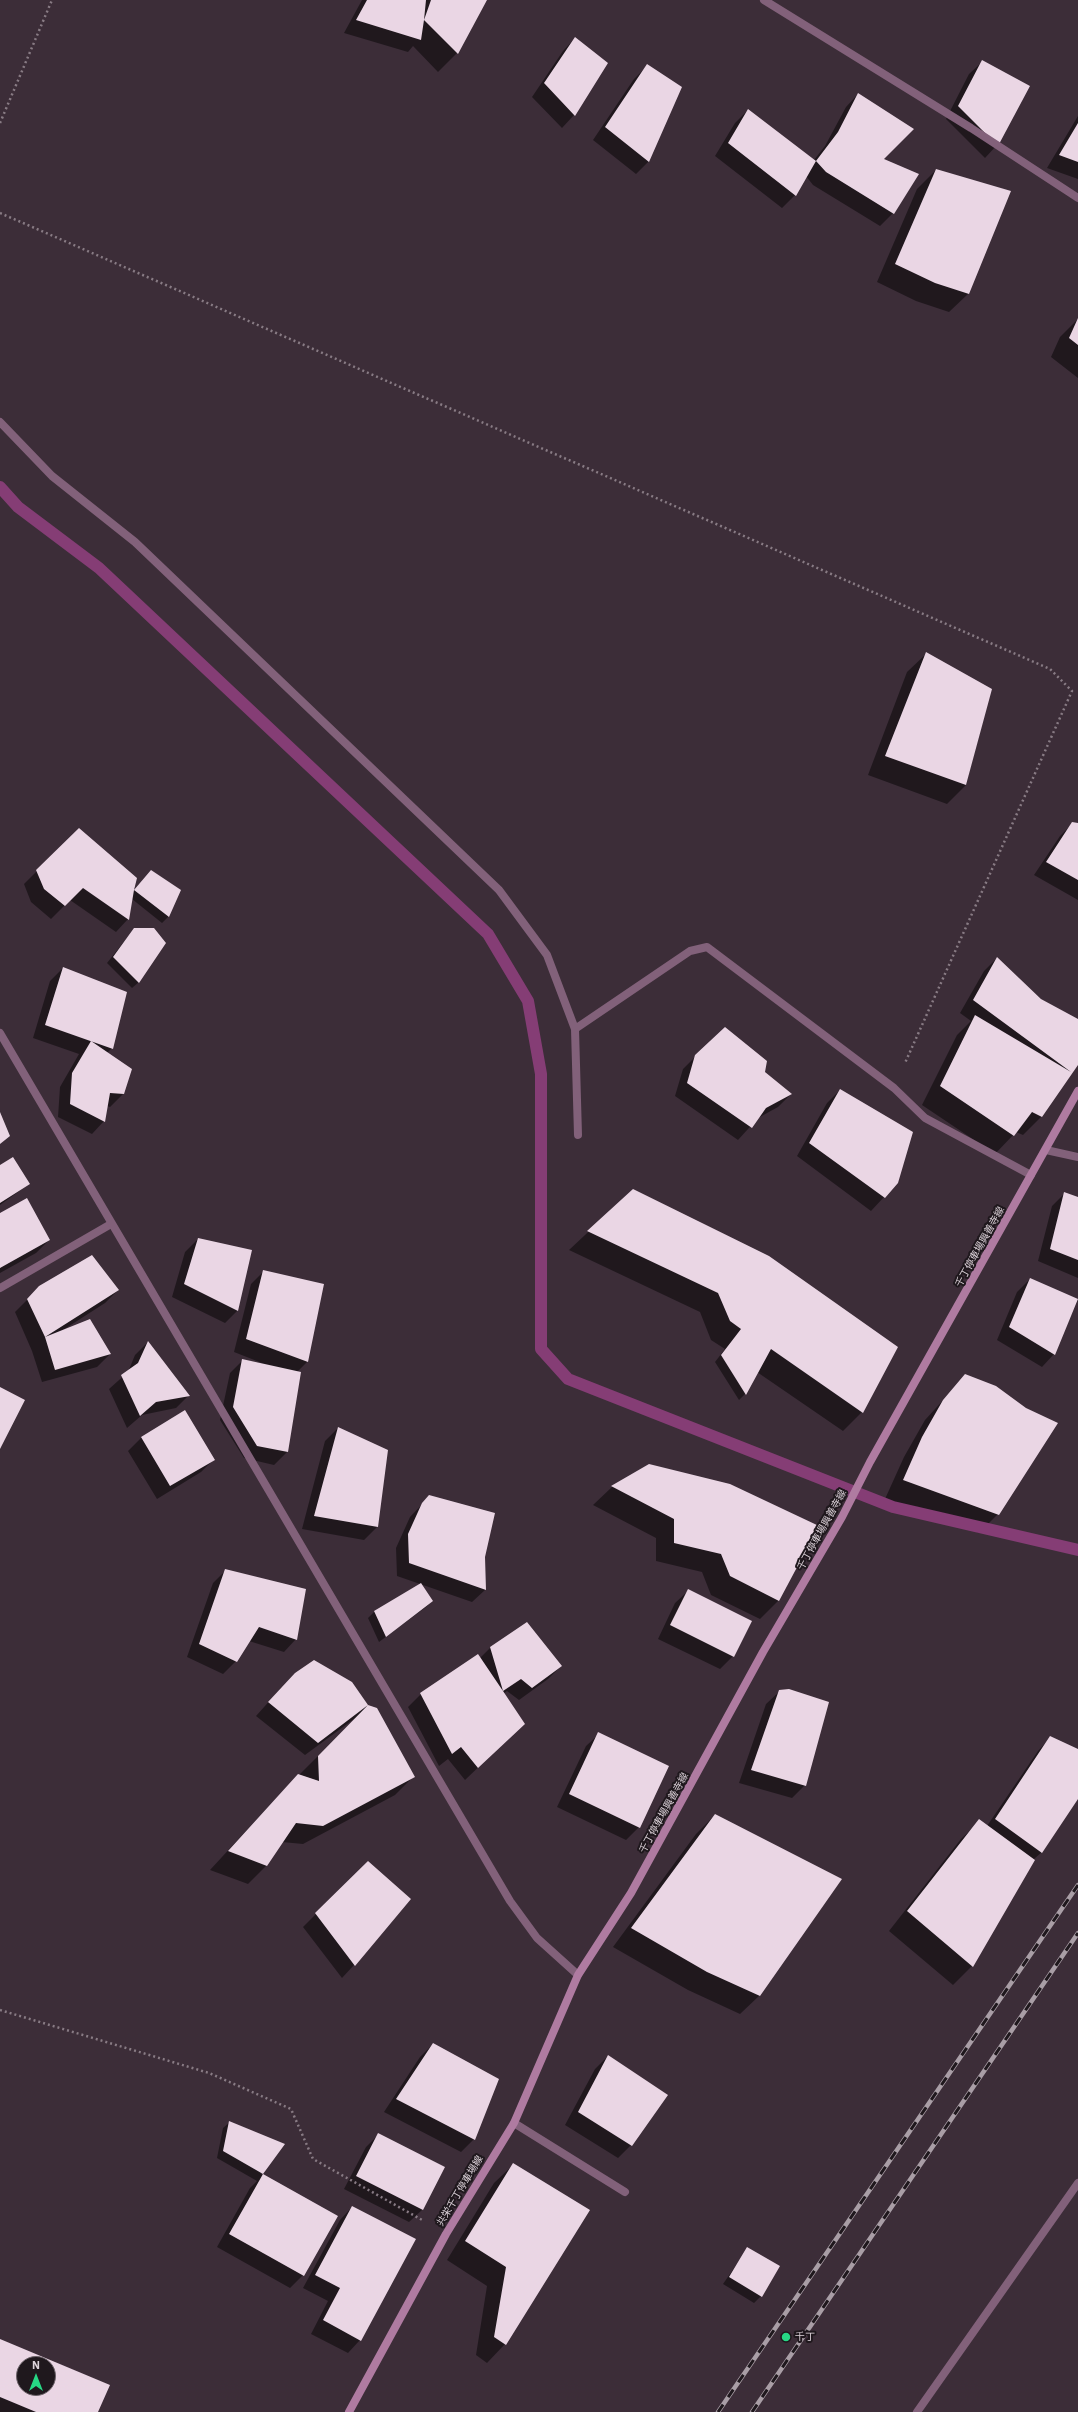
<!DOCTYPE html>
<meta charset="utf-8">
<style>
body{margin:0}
#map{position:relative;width:1078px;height:2412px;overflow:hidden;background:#3c2d38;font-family:"IBM Plex Sans",sans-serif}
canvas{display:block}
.north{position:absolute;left:16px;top:2356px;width:40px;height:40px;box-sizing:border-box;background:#1f181d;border:1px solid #6b6268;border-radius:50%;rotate:0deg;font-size:11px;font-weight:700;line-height:16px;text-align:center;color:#dcd2d9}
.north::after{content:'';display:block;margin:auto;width:14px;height:18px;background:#27d885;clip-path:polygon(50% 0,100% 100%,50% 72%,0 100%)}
</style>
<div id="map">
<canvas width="1078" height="2412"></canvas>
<div class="north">N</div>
</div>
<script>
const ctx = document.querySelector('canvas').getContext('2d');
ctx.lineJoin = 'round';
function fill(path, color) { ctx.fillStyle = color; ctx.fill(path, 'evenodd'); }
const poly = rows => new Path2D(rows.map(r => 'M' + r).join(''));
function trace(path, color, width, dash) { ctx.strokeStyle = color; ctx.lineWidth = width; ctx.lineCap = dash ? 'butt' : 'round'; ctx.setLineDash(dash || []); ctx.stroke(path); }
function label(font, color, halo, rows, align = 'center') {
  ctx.font = font + ' "IBM Plex Sans","Noto Sans JP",sans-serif'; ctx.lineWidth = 4; ctx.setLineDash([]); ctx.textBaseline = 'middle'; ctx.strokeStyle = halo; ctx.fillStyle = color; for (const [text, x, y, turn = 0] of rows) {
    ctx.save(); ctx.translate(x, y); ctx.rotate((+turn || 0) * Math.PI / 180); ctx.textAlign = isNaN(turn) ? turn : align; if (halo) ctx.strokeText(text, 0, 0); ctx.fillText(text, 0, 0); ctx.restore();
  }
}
fill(poly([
 [362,0,486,0,457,53,438,72,413,46,408,52,344,33],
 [575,38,574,115,562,128,532,97,563,51],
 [982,62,997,145,985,158,946,119,969,74],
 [647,66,649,161,636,174,593,140,634,79],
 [858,94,882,159,893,213,880,226,813,185,806,176,795,195,782,208,715,156,735,123,748,110,814,160,825,146,846,107],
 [1078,116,1078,179,1047,168],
 [936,170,1009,191,968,294,949,312,916,301,877,282,917,189],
 [1078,319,1078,378,1051,357,1060,337],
 [926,654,991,690,966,785,947,804,868,775,907,672],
 [1073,823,1078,824,1078,900,1034,875,1060,836],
 [79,829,133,892,145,878,179,891,168,917,162,923,132,899,128,919,116,932,70,900,51,919,31,902,24,884],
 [134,929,139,982,132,988,107,963],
 [997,958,1041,999,1078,1020,1078,1063,1042,1116,1023,1135,1016,1132,995,1154,922,1105,957,1035,971,1021,960,1013,984,971],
 [63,968,112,1048,107,1053,123,1094,110,1107,107,1106,104,1121,92,1134,58,1117,60,1087,79,1054,33,1038,50,981],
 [696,1056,764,1073,791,1094,778,1107,758,1118,738,1140,675,1096,683,1069],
 [840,1090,897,1183,871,1211,797,1156,827,1103],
 [0,1166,29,1184,0,1205],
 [633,1190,897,1348,862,1412,843,1431,757,1372,745,1394,739,1400,715,1362,725,1349,711,1340,700,1312,569,1250],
 [1065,1193,1078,1198,1078,1278,1038,1261,1052,1206],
 [0,1214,49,1240,36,1253,0,1273],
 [198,1239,238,1310,225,1323,172,1297,185,1252],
 [264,1271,307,1362,297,1372,300,1372,287,1452,274,1465,244,1458,220,1420,230,1373,243,1360,262,1363,234,1352,251,1284],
 [1030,1279,1078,1300,1054,1354,1042,1367,997,1340,1017,1292],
 [40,1287,118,1290,105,1303,63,1330,110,1354,97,1367,42,1382,32,1351,15,1312],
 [148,1342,188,1396,176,1408,142,1415,127,1428,109,1389,128,1372,135,1355],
 [966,1375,998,1514,979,1533,885,1499,904,1457,925,1420],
 [185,1412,213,1460,201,1472,157,1499,128,1451,141,1438],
 [338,1428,377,1527,364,1540,302,1529,325,1441],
 [649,1466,818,1526,778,1601,760,1619,711,1595,702,1572,656,1561,656,1538,593,1505,612,1487],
 [430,1496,484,1557,485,1590,472,1602,397,1576,396,1548,410,1517],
 [226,1570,296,1639,284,1652,249,1641,236,1661,223,1674,187,1657,213,1583],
 [688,1591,733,1656,720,1669,658,1639,675,1603],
 [432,1601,426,1607,379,1642,368,1618,374,1612],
 [490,1648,561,1666,548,1679,519,1700,507,1691,503,1694,511,1736,465,1780,448,1759,439,1766,408,1707,421,1694,480,1658],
 [282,1687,376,1709,414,1776,395,1795,303,1844,282,1842,267,1865,248,1884,210,1870,280,1794,358,1716,305,1755,256,1716],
 [780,1691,805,1785,792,1798,739,1783,766,1704],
 [599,1734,639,1827,626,1840,557,1807,586,1746],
 [1050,1738,1078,1751,1078,1797,1042,1852,1034,1859,972,1966,953,1985,889,1931,961,1839,980,1821,987,1826,1038,1751],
 [715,1815,841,1880,759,1996,740,2014,688,1990,613,1947,696,1834],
 [368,1862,354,1965,342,1978,303,1927],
 [433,2044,498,2079,474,2139,461,2152,384,2112,420,2057],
 [608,2056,631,2145,618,2158,565,2125,595,2069],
 [230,2122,283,2144,261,2174,336,2216,303,2275,290,2288,217,2247,250,2188,257,2181,217,2158,223,2128],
 [378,2135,444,2167,422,2210,409,2222,344,2189,366,2147],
 [513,2165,505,2344,487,2363,476,2355,487,2286,447,2260,494,2183],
 [352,2207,360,2340,348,2353,311,2334,328,2301,303,2288,340,2220],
 [748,2248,778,2267,761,2296,754,2303,723,2284],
 [0,2340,109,2385,97,2412,0,2412],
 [24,2364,48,2364,48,2388,24,2388]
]), '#0007');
trace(poly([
 [0,487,18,507,99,568,488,934,528,1001,541,1074,541,1349,568,1379,893,1507,1078,1550]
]), '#853d75', 12);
fill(poly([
 [367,0,426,0,424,20,431,0,487,0,458,54,424,20,421,40,356,20],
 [575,37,608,63,575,116,544,83],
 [982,60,1030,86,998,146,958,106],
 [647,64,682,87,649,162,605,127],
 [858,93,914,129,884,159,919,174,894,214,826,172,816,161,796,196,728,143,748,109,816,161,838,132],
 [1078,123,1078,162,1059,155],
 [936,169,1011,191,969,294,935,283,895,264],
 [1078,318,1078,345,1069,338],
 [926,652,992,689,966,785,885,756],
 [1072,822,1078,823,1078,880,1046,862],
 [79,828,137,878,134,890,151,870,181,890,169,917,134,890,129,920,83,888,65,906,44,889,36,870],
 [134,928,154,928,166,943,139,983,113,957],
 [997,957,1041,999,1078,1019,1078,1065,1042,1117,1032,1112,1014,1136,940,1086,975,1015,1071,1072,973,1000],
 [63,967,127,992,113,1049,45,1025],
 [725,1027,767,1061,765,1072,792,1094,766,1108,752,1128,687,1083,695,1055],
 [91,1041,132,1069,124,1094,110,1093,105,1122,70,1104,72,1073],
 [840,1089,913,1132,898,1183,885,1198,809,1143],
 [0,1112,10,1136,0,1144],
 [13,1157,30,1184,0,1203,0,1165],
 [633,1189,769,1256,898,1347,863,1413,771,1349,746,1395,721,1355,741,1329,730,1321,718,1293,587,1231],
 [1064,1192,1078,1197,1078,1260,1050,1249],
 [27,1198,50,1240,0,1268,0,1213],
 [198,1238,252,1250,238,1311,184,1284],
 [92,1255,119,1290,45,1337,27,1299,39,1286],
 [263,1270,324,1284,308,1362,246,1339],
 [1030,1278,1078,1299,1055,1355,1009,1327],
 [90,1319,111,1354,55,1370,45,1337],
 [148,1341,190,1396,156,1402,140,1416,121,1375,138,1363],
 [242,1359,301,1372,288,1452,257,1446,233,1407],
 [965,1374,996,1386,1026,1408,1058,1423,999,1515,903,1480,922,1437,943,1400],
 [0,1387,25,1400,0,1449],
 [185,1410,215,1460,170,1486,141,1437],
 [338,1427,388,1450,378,1527,314,1516],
 [649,1464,730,1484,819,1526,779,1601,730,1576,721,1554,674,1543,674,1519,611,1486],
 [429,1495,495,1513,485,1557,486,1590,409,1563,408,1534,422,1503],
 [225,1569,306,1589,297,1640,259,1627,237,1662,199,1644],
 [421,1583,433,1601,386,1637,374,1611],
 [688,1589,752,1621,734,1657,670,1625],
 [527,1622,562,1666,532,1688,521,1679,503,1691,525,1724,478,1768,461,1747,452,1754,420,1693,478,1654,503,1691,490,1647],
 [314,1660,352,1682,368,1705,377,1708,415,1777,323,1826,296,1823,267,1866,228,1851,298,1774,319,1781,318,1756,368,1705,318,1743,268,1702,295,1673],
 [789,1689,829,1702,806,1786,751,1770,779,1690],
 [598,1732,669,1766,640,1828,569,1794],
 [1050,1736,1078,1749,1078,1799,1042,1853,995,1819],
 [715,1814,842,1879,760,1996,707,1972,631,1928],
 [979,1819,1035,1860,973,1967,907,1911],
 [368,1861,411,1899,355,1966,315,1913],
 [433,2043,499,2079,475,2140,396,2099],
 [608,2055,668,2095,632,2146,578,2112],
 [229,2121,285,2144,263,2174,338,2216,304,2276,229,2234,263,2174,223,2151],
 [378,2133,445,2167,423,2210,356,2176],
 [513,2163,590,2210,506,2345,494,2337,506,2267,465,2241],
 [352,2206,416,2239,361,2341,323,2320,340,2288,315,2275],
 [747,2247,780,2266,762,2297,729,2277],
 [0,2339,110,2385,98,2412,36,2412,0,2397],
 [24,2364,48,2364,48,2388,24,2388]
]), '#ead6e4');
trace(poly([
 [0,123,52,0],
 [0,213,1050,669,1072,691,905,1063],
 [0,2010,209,2073,291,2109,313,2159,424,2221]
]), '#887b84', 2.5, [2, 3]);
trace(poly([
 [0,422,52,476,135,542,499,890,547,955,575,1029,578,1135],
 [575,1029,690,951,707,947,894,1088,925,1118,1031,1175],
 [1046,1150,1078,1157],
 [0,1288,111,1224],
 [514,2123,625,2192],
 [917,2412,1078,2183]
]), '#82617a', 8);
trace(poly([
 [764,0,971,128,1078,198],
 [0,1033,510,1901,537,1938,578,1975]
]), '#82617a', 8);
trace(poly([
 [349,2412,446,2234,514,2123,578,1975,631,1893,763,1652,842,1517,870,1462,1078,1091]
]), '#af7ba1', 8);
const rail = poly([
 [718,2412,1078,1885],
 [752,2412,1078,1933]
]);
trace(rail, '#a99ea6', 4.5);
trace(rail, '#1f181d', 3, [9]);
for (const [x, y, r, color] of [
 [786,2337,5,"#27d885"]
]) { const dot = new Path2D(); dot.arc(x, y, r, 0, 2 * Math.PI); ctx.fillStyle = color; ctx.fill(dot); trace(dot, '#1f181d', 1.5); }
label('10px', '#dcd2d9', '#1f181d', [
 ["千丁停車場興善寺線",980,1247,-61],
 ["千丁停車場興善寺線",822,1530,-61],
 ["千丁停車場興善寺線",664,1813,-61],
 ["共栄千丁停車場線",460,2191,-59]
]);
label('10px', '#dcd2d9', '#1f181d', [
 ["千丁",795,2337]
], 'left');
</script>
